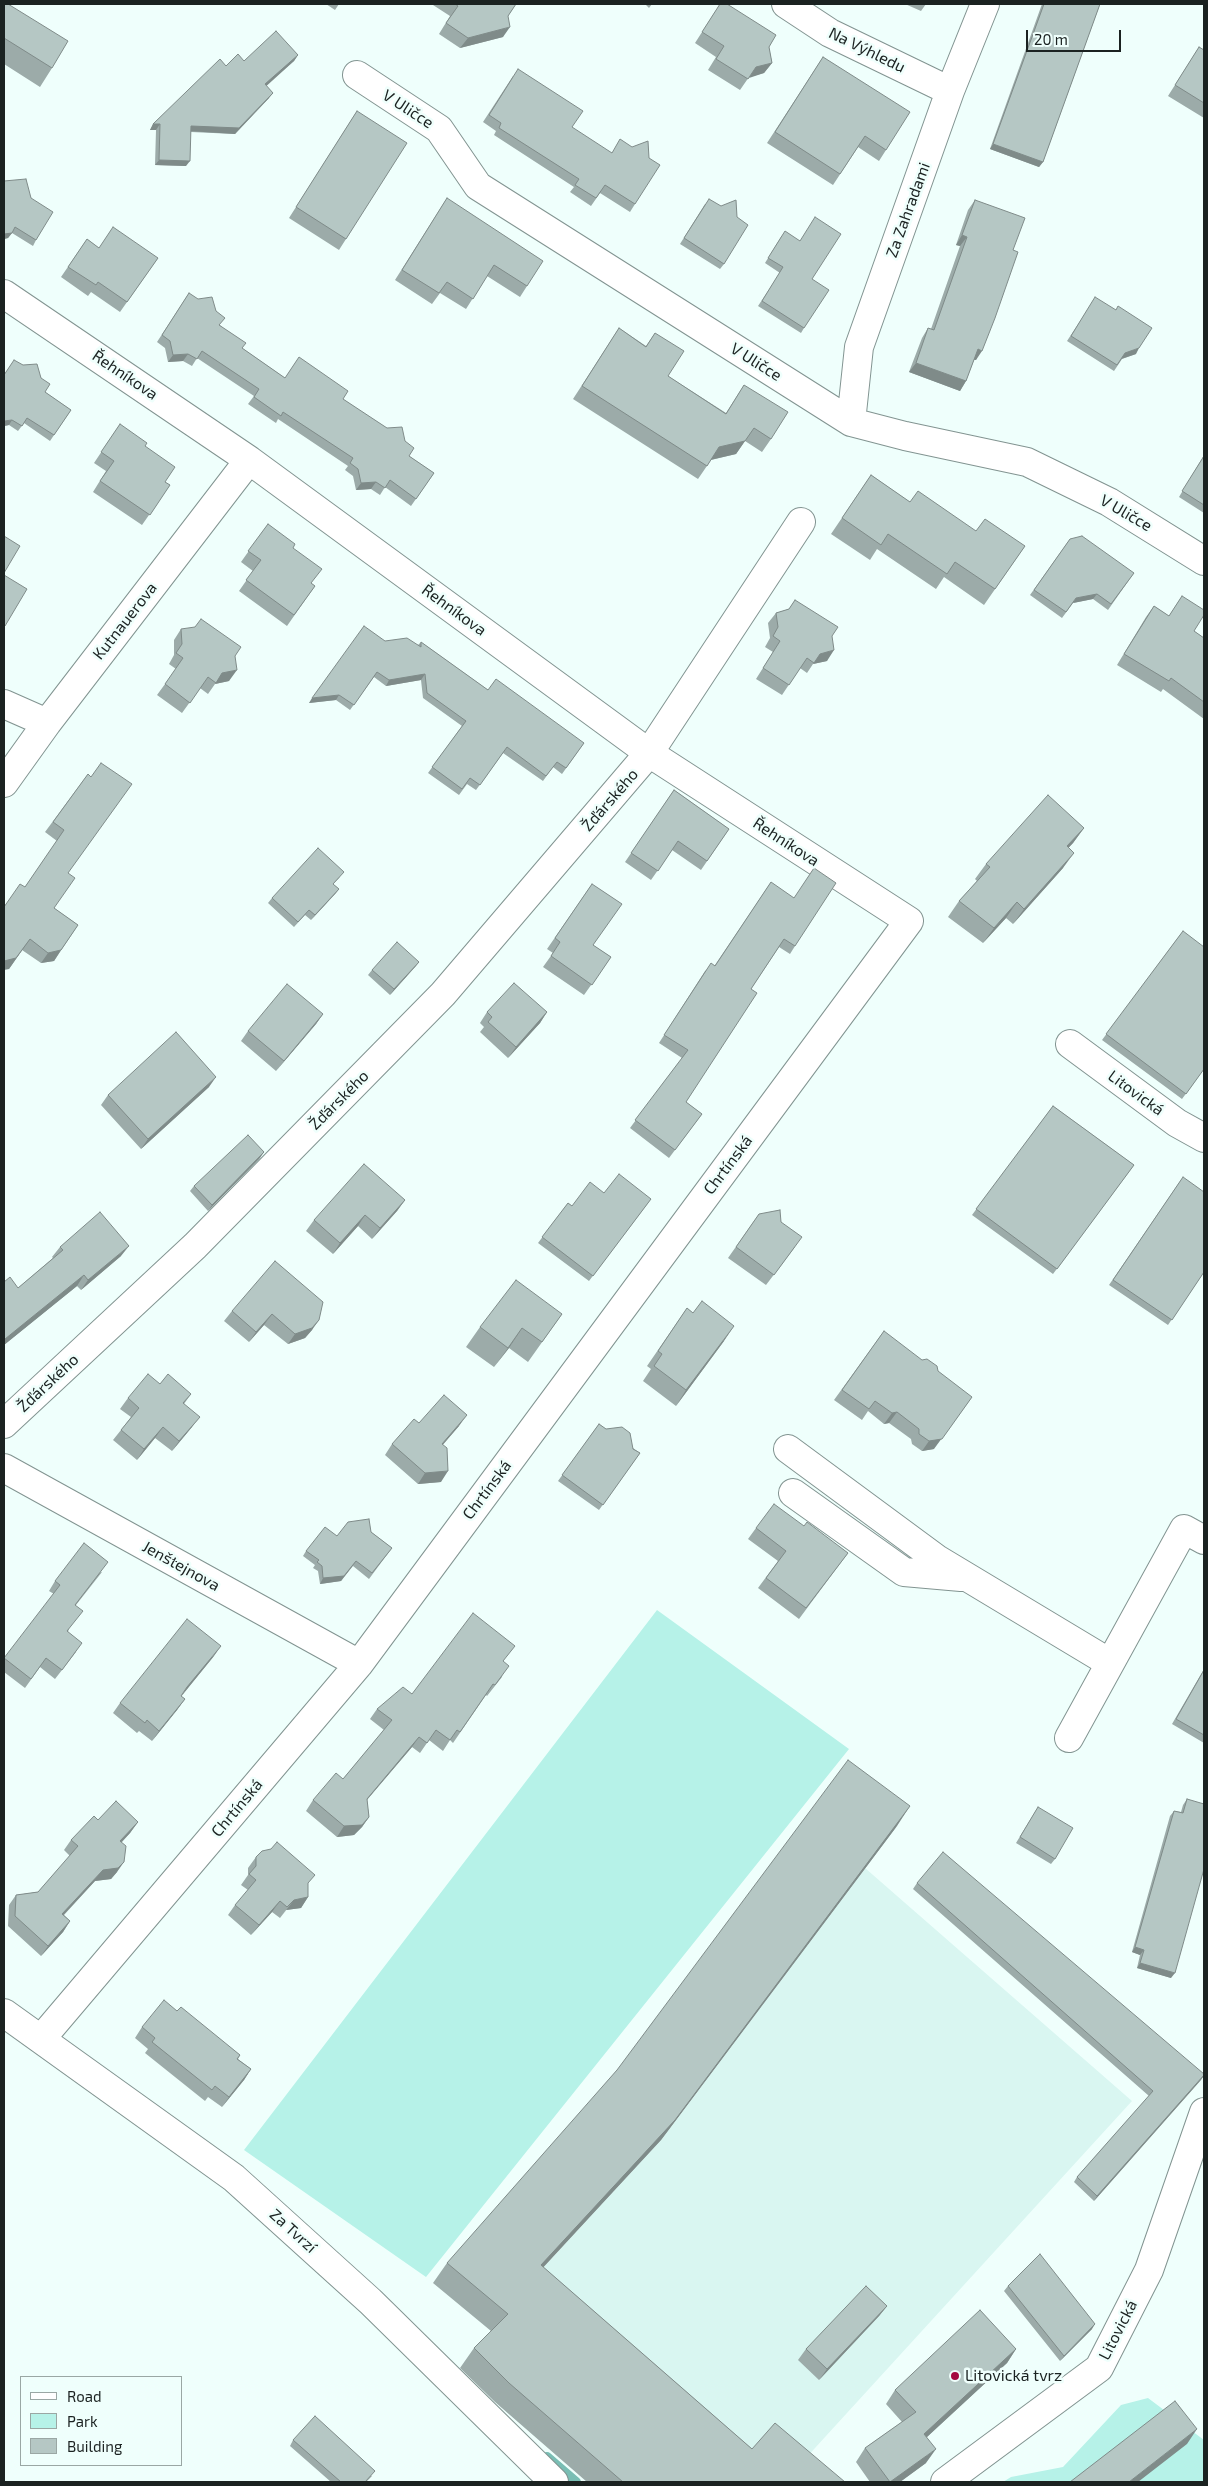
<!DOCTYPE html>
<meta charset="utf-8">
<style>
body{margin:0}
#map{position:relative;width:1208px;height:2486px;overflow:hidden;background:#effffc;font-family:"Exo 2",sans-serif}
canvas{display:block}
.frame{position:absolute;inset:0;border:5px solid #1b2221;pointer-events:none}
.legend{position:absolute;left:20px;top:2376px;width:162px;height:90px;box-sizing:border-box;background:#effffc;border:1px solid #9aa7a4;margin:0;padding:6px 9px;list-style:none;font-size:15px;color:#1b2221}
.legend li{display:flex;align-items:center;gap:10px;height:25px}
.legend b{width:25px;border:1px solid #9aa7a4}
.scale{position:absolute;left:1026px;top:30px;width:95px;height:22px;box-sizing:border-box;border:2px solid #1b2221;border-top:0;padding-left:6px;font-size:15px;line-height:18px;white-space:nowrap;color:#1b2221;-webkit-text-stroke:4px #effffc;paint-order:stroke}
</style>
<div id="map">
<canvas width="1208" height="2486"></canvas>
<div class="frame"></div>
<ul class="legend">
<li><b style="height:6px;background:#fff"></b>Road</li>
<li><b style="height:14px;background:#b6f2e8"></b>Park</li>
<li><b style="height:14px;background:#b5c7c4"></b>Building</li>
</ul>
<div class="scale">20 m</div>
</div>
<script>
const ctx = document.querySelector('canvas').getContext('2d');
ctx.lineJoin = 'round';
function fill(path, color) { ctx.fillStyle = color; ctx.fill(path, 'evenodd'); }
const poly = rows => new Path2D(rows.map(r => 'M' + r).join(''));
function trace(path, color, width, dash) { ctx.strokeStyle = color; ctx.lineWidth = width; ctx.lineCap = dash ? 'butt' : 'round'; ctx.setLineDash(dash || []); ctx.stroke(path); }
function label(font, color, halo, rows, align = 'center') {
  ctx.font = font + ' "Exo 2",sans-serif'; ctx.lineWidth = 5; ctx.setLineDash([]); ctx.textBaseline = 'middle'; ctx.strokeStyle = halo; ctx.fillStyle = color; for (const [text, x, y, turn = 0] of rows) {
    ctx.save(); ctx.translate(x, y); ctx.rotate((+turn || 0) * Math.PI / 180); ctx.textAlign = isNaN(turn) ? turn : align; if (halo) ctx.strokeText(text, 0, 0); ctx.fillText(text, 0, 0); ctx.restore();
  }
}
fill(poly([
 [865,1868,1132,2101,794,2471,738,2469,527,2285,661,2140]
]), '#d9f6f1');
fill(poly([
 [657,1610,849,1749,426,2277,244,2150],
 [1148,2398,1204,2440,1204,2482,1003,2482,1011,2477,1063,2467,1121,2405]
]), '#b6f2e8');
trace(poly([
 [547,2457,576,2482]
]), '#79beb4', 10);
const minor = poly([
 [786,4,830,33,950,91],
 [357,75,439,129,478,186,851,422,905,436,1027,462,1109,502,1204,561],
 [4,294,249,460,649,753,909,921,359,1664,41,2039],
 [851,422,859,347,950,91,985,4],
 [4,704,47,723],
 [4,783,47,723,249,460],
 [1070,1044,1177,1123,1204,1138],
 [4,1424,195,1246,443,994,649,753,801,522],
 [788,1449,937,1559,1110,1663],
 [4,1468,359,1664],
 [793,1493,904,1572,961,1577],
 [1069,1738,1184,1529,1204,1540],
 [4,2013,234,2178,370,2301,554,2482],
 [945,2482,1099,2368,1149,2270,1204,2112]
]);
trace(minor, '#829491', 30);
trace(minor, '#fff', 28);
fill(poly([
 [4,4,52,68,40,87,4,64],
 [326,4,339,4,335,10],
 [433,4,516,4,508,16,503,37,460,48,439,34,450,16,433,5],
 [645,4,652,4,649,8],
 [720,4,769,47,772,63,764,73,749,77,740,90,708,70,716,57,695,43],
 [905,4,926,4,921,11],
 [1042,4,1100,4,1043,162,1039,167,990,149],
 [1199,47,1204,50,1204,118,1168,96],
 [298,55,294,61,266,85,269,98,235,134,191,132,186,166,155,165,156,130,150,130,153,124,226,66,244,61],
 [823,57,886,150,879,161,858,147,833,185,767,143],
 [513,76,572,127,635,204,630,212,600,193,591,206,570,192,574,187,494,135,496,131,483,122],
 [357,111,346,239,339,250,289,218],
 [4,182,36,240,33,246,12,233,8,238,4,239],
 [447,198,527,286,520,297,487,276,466,309,440,293,432,304,395,280],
 [975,200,1013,250,976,360,974,360,966,381,960,391,909,372,922,338,928,328,931,329,960,246,956,245,968,210],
 [705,204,724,264,720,269,680,244],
 [781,237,804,328,801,333,758,306,780,273,765,263],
 [87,239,99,248,158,258,120,312,91,292,88,296,61,277],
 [189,293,242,348,285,378,343,399,405,441,409,456,434,473,411,506,385,487,380,495,371,489,356,490,353,476,345,470,348,466,278,419,276,423,248,404,254,396,197,358,192,366,183,361,168,362,165,348,157,342],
 [1092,303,1136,354,1122,359,1114,371,1067,341],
 [619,328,646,346,655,333,668,376,726,413,744,385,771,439,762,452,745,441,736,454,711,460,698,479,573,399],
 [45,392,71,410,50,441,24,423,18,431,9,425,4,426],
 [120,424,145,446,165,482,170,485,142,525,93,492,106,471,94,463],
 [1204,455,1204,513,1179,497],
 [871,475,910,502,976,531,1025,546,984,605,944,577,936,589,877,549,870,560,831,534],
 [268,524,293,548,311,583,315,586,287,626,239,591,253,571,241,562],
 [1070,539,1134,573,1108,610,1093,599,1073,603,1062,618,1030,595],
 [1182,596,1194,631,1204,638,1204,719,1163,689,1161,692,1117,665,1146,617,1154,606,1169,616],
 [795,600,832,636,827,661,813,664,807,673,800,668,782,695,756,679,773,652,765,647,770,638,768,623,776,613,789,609],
 [181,629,235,656,229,681,215,684,208,694,200,688,182,713,157,695,176,669,169,664,174,655,174,640],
 [385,641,418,645,421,642,488,690,584,743,562,774,553,767,543,781,503,753,476,790,467,784,459,795,428,773,462,726,423,698,421,680,386,686,374,677,350,710,336,700,309,703],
 [88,774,68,873,54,908,78,925,54,961,41,963,22,950,9,969,25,887,57,841,45,832],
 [674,790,729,829,701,870,672,850,651,880,625,862],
 [1084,828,1073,843,1068,848,1063,868,1013,924,1006,918,983,943,948,917,959,901,977,881,975,879,986,864],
 [340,877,333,884,339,889,335,894,311,920,305,915,294,927,268,903,272,898],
 [771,882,795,946,790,954,779,947,751,989,686,1102,702,1114,669,1158,630,1128,682,1058,659,1043,705,971,715,965],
 [592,884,593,945,611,957,584,995,543,967,553,953,547,949],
 [1183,931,1204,1069,1182,1099,1102,1040],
 [419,962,415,967,390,995,368,975,372,970],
 [487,1012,547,1012,540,1023,508,1058,480,1032,484,1027,480,1023],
 [323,1014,316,1024,276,1071,241,1041,248,1031],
 [209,1087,141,1149,101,1105,108,1095],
 [1053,1106,1134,1165,1053,1274,972,1215],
 [260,1158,208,1211,190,1191,194,1186],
 [1183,1177,1204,1272,1168,1325,1109,1285],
 [604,1193,651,1199,589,1281,538,1243,568,1203,572,1206],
 [405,1200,397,1211,372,1239,358,1226,333,1254,306,1231,314,1220],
 [759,1214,781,1222,795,1247,766,1285,728,1258],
 [60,1247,121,1256,81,1290,77,1286,4,1345,4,1282,18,1288,53,1258,52,1257],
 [323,1302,312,1330,305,1338,288,1344,264,1325,249,1342,224,1321,232,1311],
 [687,1308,724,1341,676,1406,643,1381,651,1369,647,1366],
 [562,1314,528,1362,509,1348,494,1367,466,1347,480,1327],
 [884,1331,934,1449,922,1451,912,1444,911,1439,889,1423,884,1424,868,1411,862,1420,834,1400],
 [160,1384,191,1394,184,1404,192,1427,172,1451,155,1438,137,1460,113,1440,121,1430,131,1417,120,1409,128,1398],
 [419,1423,459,1426,443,1444,441,1482,418,1484,385,1455,392,1444],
 [599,1424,640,1453,599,1510,558,1481],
 [804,1526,848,1553,799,1619,758,1588,778,1561,748,1539,756,1528],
 [371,1532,392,1548,369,1579,353,1566,341,1581,320,1584,318,1571,313,1568,315,1565,303,1556,306,1551,337,1536],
 [102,1572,76,1605,68,1632,76,1652,55,1679,40,1667,25,1688,4,1672,4,1659,54,1594,49,1591,55,1581],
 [214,1656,181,1696,185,1699,177,1710,152,1741,139,1731,137,1733,113,1713,120,1703],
 [504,1662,502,1677,487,1696,486,1695,453,1743,450,1740,443,1751,429,1740,420,1753,412,1747,367,1800,369,1817,362,1827,354,1835,337,1837,306,1811,313,1800,343,1779,384,1730,370,1719,377,1709,412,1694],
 [1204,1669,1204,1743,1172,1724],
 [1187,1799,1171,1978,1137,1968,1140,1955,1132,1952,1170,1816,1174,1811,1181,1812,1183,1805],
 [1038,1807,1055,1859,1051,1864,1016,1843],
 [98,1820,138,1822,130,1833,122,1842,117,1872,111,1879,95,1881,64,1915,70,1921,63,1932,41,1956,8,1926,9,1905,16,1895,38,1892,70,1856,64,1850,71,1840],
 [897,1826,661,2140,543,2267,752,2449,845,2482,587,2482,495,2402,460,2368,474,2348,491,2331,433,2283,447,2263],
 [271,1849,308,1885,308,1897,301,1908,286,1910,280,1918,272,1912,251,1935,228,1915,235,1905,248,1890,241,1885,248,1875,248,1868,256,1857],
 [917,1883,1204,2076,1094,2201,1074,2182,1077,2177,1149,2096,913,1889],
 [177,2011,240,2055,238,2059,251,2069,244,2080,222,2107,208,2097,205,2101,145,2053,148,2049,135,2038,142,2027],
 [1008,2286,1092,2329,1060,2361,1004,2291],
 [887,2306,879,2316,819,2380,798,2360,806,2349],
 [1016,2349,1007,2363,927,2437,926,2463,900,2482,870,2482,856,2462,865,2448,902,2422,886,2404,895,2390],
 [293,2440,372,2476,366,2482,331,2482,290,2446]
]), '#9caba9');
fill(poly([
 [510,27,503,37,460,48,468,38],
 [298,55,294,61,262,90,265,84],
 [772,63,764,73,749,78,756,67],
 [273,93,269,98,235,134,188,131,191,126],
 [153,124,160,124,156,130,150,130],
 [993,144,1043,162,1039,167,990,149],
 [159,160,190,161,186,166,155,165],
 [12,233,8,238,4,239,4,234],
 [962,235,967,237,960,246,956,245],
 [1139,348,1136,354,1121,359,1125,353],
 [978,349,982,351,976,360,971,359],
 [188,354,183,361,168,362,173,355],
 [916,363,966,381,960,391,909,372],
 [12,420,9,425,4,426,4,421],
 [745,441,736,454,710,460,719,447],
 [376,482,371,489,356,490,361,483],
 [1097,594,1093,599,1073,603,1076,598],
 [834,650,827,661,813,664,820,654],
 [237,670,229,681,215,684,222,673],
 [425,674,421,680,386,686,389,680],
 [339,695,336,700,309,703,312,698],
 [1084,828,1073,843,1056,861,1067,846],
 [1074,853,1063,868,1013,924,1024,909],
 [339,889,335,894,311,920,315,915],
 [1017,902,1006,918,983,943,994,928],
 [30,939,9,969,4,970,4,961],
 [61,950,54,961,41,963,48,953],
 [419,962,415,967,390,995,394,989],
 [547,1012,540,1023,508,1058,516,1047],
 [323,1014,316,1024,276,1071,284,1061],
 [216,1077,209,1087,141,1149,148,1139],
 [264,1152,260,1158,208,1211,212,1205],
 [405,1200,397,1211,372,1239,380,1228],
 [365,1215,358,1226,333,1254,340,1243],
 [129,1246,121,1256,81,1290,88,1280],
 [84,1275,77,1286,4,1345,4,1342,5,1339],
 [272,1314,264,1325,249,1342,256,1332],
 [319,1320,312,1330,305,1338,288,1344,295,1334],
 [734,1326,724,1341,676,1406,686,1390],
 [522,1328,509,1348,494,1367,508,1348],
 [972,1397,934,1449,922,1451,929,1441],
 [897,1412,889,1423,884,1424,892,1413],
 [467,1415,459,1426,435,1454,442,1444],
 [200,1417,192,1427,172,1451,179,1441],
 [163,1427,155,1438,137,1460,144,1449],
 [448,1471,441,1482,418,1484,425,1473],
 [356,1561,341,1581,320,1584,323,1578],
 [221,1646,214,1656,180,1698,187,1687],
 [185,1699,177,1710,152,1741,159,1731],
 [419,1737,412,1747,359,1809,367,1799],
 [910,1806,897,1826,661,2140,527,2285,541,2265],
 [369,1817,362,1827,354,1835,337,1837,344,1826],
 [138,1822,130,1833,113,1851,120,1841],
 [124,1862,117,1872,111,1879,95,1881,55,1924,62,1914,103,1870],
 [308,1897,301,1908,286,1910,280,1918,294,1900],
 [280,1901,272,1912,251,1935,259,1925],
 [70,1921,63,1932,41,1956,48,1946],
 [1135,1947,1144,1950,1140,1955,1132,1952],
 [1140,1963,1175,1973,1171,1978,1137,1968],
 [251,2069,244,2080,222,2107,229,2097],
 [1204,2075,1201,2080,1094,2201,1097,2196],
 [887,2306,879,2316,819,2380,827,2369],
 [1095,2324,1092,2329,1060,2361,1064,2356],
 [1016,2349,1007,2363,915,2448,924,2434],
 [1197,2429,1187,2444,1138,2482,1129,2482],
 [936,2449,926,2463,900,2482,890,2482]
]), '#7f8b89');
const building = poly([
 [4,4,8,4,68,41,52,68,4,38,4,4],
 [455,4,516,4,508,16,510,27,468,38,446,23,458,6,455,4],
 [720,4,727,4,776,35,769,47,772,63,756,67,748,79,716,59,724,46,702,32,720,4],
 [1044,4,1100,4,1043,162,993,144,1044,4],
 [276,31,298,55,265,84,273,93,239,128,191,126,190,161,159,160,160,124,153,124,220,59,226,66,238,54,244,61,276,31],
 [1199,47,1204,50,1204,103,1175,85,1199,47],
 [823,57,910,112,886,150,865,136,840,174,775,132,823,57],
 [518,69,583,111,572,127,612,153,620,139,632,147,648,141,649,158,660,165,635,204,605,185,596,198,575,185,579,179,499,128,501,123,489,115,518,69],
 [357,111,407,143,346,239,296,207,357,111],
 [26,179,31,198,53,212,36,240,15,227,12,233,4,234,4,181,26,179],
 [447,198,543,261,527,286,494,265,473,299,447,282,439,293,402,270,447,198],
 [709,199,721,206,736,200,737,217,748,225,724,264,684,238,709,199],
 [975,200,1025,218,1013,250,1018,252,995,318,982,351,978,349,966,381,916,363,928,328,934,330,967,237,962,235,975,200],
 [815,217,841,234,812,279,829,290,804,328,762,301,783,267,768,258,785,231,800,241,815,217],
 [113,227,158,258,127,302,98,282,96,285,68,267,87,239,99,248,113,227],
 [189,293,198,299,212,297,216,311,225,318,219,325,246,343,242,348,285,378,299,357,348,391,343,399,387,428,402,427,405,441,414,448,409,456,434,473,416,499,390,480,385,488,376,482,361,483,358,469,350,463,353,458,283,412,281,416,254,397,259,389,202,351,197,359,188,354,173,355,170,341,162,335,189,293],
 [1095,297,1116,310,1118,306,1152,328,1139,348,1125,353,1117,365,1071,336,1095,297],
 [619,328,646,347,655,333,684,351,668,376,726,414,744,385,788,412,771,439,754,428,745,441,719,447,707,466,582,386,619,328],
 [14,360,23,365,37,364,41,378,50,384,45,392,71,410,54,435,27,418,22,426,12,420,4,421,4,375,14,360],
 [120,424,147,443,145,446,175,467,165,482,170,485,150,515,100,481,114,461,101,452,120,424],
 [1204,456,1204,505,1182,491,1204,456],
 [871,475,910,502,918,491,976,531,985,519,1025,546,995,589,955,562,947,574,888,534,881,545,842,518,871,475],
 [268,524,295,544,293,548,322,569,311,583,315,586,294,615,246,580,261,560,248,551,268,524],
 [4,536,20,546,4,573,4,536],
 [1082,536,1134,573,1111,604,1097,594,1076,598,1066,612,1034,590,1070,539,1082,536],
 [4,575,27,589,5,626,4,625,4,575],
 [1182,596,1204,610,1204,615,1194,631,1204,638,1204,702,1171,678,1169,681,1124,654,1154,606,1169,616,1182,596],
 [795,600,838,627,832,636,834,650,820,654,814,663,807,658,789,685,763,668,780,641,773,636,778,627,776,613,789,609,795,600],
 [201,619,241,647,235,656,237,670,222,673,216,683,208,677,190,703,165,684,183,658,176,653,182,644,181,629,195,627,201,619],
 [364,626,385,641,407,638,421,647,421,642,488,690,496,679,584,743,566,768,557,762,546,776,507,747,480,785,470,778,462,789,432,767,466,721,427,693,425,674,389,680,377,672,354,705,339,695,312,698,364,626],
 [101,763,132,784,68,873,75,878,54,908,78,925,61,950,48,953,30,939,16,958,4,961,4,907,20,884,25,887,64,830,53,822,88,774,91,777,101,763],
 [674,790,729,829,707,861,678,841,658,871,631,853,674,790],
 [1048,795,1084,828,1067,846,1074,853,1024,909,1017,902,994,928,959,901,990,867,986,864,1048,795],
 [318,848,344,872,333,884,339,889,315,915,309,910,298,922,272,898,318,848],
 [814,868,836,883,795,946,784,939,751,989,757,993,686,1102,702,1114,675,1150,635,1120,688,1050,664,1035,711,963,715,966,771,882,794,898,814,868],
 [592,884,622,904,593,945,611,957,592,985,551,956,560,942,555,938,592,884],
 [1183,931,1204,947,1204,1069,1186,1094,1106,1034,1183,931],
 [397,942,419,962,394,989,372,970,397,942],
 [514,983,547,1012,516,1047,488,1022,492,1017,487,1012,514,983],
 [287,984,323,1014,284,1061,248,1031,287,984],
 [176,1032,216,1077,148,1139,108,1095,176,1032],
 [1053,1106,1134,1165,1057,1269,976,1209,1053,1106],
 [248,1135,264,1152,212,1205,194,1186,248,1135],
 [364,1164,405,1200,380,1228,365,1215,340,1243,314,1220,364,1164],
 [619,1174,651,1199,593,1276,542,1237,568,1203,572,1206,590,1182,604,1193,619,1174],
 [1183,1177,1204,1192,1204,1272,1172,1320,1113,1280,1183,1177],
 [780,1210,781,1222,802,1237,774,1275,736,1247,759,1214,780,1210],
 [100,1212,129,1246,88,1280,84,1275,5,1339,4,1337,4,1282,10,1277,18,1288,63,1250,60,1247,100,1212],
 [275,1261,323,1302,319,1320,312,1328,295,1334,272,1314,256,1332,232,1311,275,1261],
 [516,1280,562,1314,542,1342,522,1328,508,1348,480,1327,516,1280],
 [702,1301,734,1326,686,1390,654,1366,662,1354,658,1351,687,1308,693,1313,702,1301],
 [884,1331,922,1360,927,1359,937,1366,938,1371,972,1397,942,1439,929,1441,919,1434,919,1429,897,1412,892,1413,875,1401,869,1409,842,1390,884,1331],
 [148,1374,160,1384,168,1374,191,1394,183,1403,200,1417,179,1441,163,1427,144,1449,121,1430,139,1408,128,1398,148,1374],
 [444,1395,467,1415,442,1444,447,1448,448,1471,425,1473,392,1444,414,1419,419,1423,444,1395],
 [599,1424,606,1429,622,1427,630,1433,633,1449,640,1453,603,1505,562,1475,599,1424],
 [774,1504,804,1526,807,1522,848,1553,806,1608,766,1578,786,1551,756,1528,774,1504],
 [369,1519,371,1532,392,1548,372,1573,356,1561,344,1576,323,1578,322,1566,317,1562,319,1560,306,1551,325,1527,337,1536,348,1522,369,1519],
 [84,1543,108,1562,75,1605,83,1611,67,1631,82,1643,62,1670,46,1658,31,1679,4,1658,60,1585,55,1581,84,1543],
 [473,1613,515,1646,503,1661,509,1666,495,1685,493,1684,460,1732,457,1730,450,1740,436,1730,427,1743,419,1737,367,1799,369,1817,362,1825,344,1826,313,1800,336,1773,343,1779,392,1720,377,1709,403,1687,412,1694,473,1613],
 [187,1619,221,1646,187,1687,181,1696,185,1699,159,1731,147,1720,145,1723,120,1703,187,1619],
 [1204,1670,1204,1735,1176,1719,1204,1670],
 [848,1760,910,1806,675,2120,541,2265,752,2449,775,2423,845,2482,623,2482,509,2383,474,2348,508,2314,447,2263,617,2070,848,1760],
 [1187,1799,1204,1804,1204,1869,1175,1973,1140,1963,1144,1950,1135,1947,1174,1811,1183,1813,1187,1799],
 [116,1801,138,1822,120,1841,126,1846,124,1862,118,1868,103,1870,62,1914,70,1921,48,1946,15,1916,16,1895,38,1892,78,1846,71,1840,94,1816,98,1820,116,1801],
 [1038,1807,1073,1828,1055,1859,1020,1837,1038,1807],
 [277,1842,315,1875,308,1883,308,1897,294,1900,287,1907,280,1901,259,1925,235,1905,256,1880,249,1874,256,1866,256,1857,262,1851,271,1849,277,1842],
 [943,1852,1204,2074,1204,2075,1097,2196,1077,2177,1153,2091,917,1883,943,1852],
 [164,2000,177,2011,181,2007,240,2055,237,2059,251,2069,229,2097,215,2086,212,2090,152,2042,155,2038,142,2027,164,2000],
 [1040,2254,1095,2324,1064,2356,1008,2286,1040,2254],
 [866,2286,887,2306,827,2369,806,2349,866,2286],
 [980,2310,1016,2349,924,2434,936,2449,890,2482,865,2448,916,2412,895,2390,980,2310],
 [1175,2401,1197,2429,1129,2482,1070,2482,1175,2401],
 [315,2416,375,2471,365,2482,341,2482,293,2440,315,2416]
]);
fill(building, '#b5c7c4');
trace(building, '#7f8b89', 1);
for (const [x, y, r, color] of [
 [955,2376,5,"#a40a40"]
]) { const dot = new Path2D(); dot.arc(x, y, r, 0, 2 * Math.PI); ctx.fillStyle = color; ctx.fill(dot); trace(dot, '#effffc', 2); }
label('16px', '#1b2221', '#effffc', [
 ["Na Výhledu",867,50,26],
 ["V Uličce",408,109,33],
 ["Za Zahradami",908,210,-70],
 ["V Uličce",756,362,32],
 ["Řehníkova",125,375,34],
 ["V Uličce",1126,513,30],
 ["Řehníkova",454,610,36],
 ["Kutnauerova",125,621,-52],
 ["Žďárského",610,800,-49],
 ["Řehníkova",786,842,33],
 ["Litovická",1136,1093,36],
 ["Žďárského",339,1100,-45],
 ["Chrtínská",728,1165,-53],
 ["Žďárského",48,1383,-43],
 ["Chrtínská",487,1490,-53],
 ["Jenštejnova",181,1566,29],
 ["Chrtínská",237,1808,-50],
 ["Za Tvrzí",293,2231,42],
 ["Litovická",1118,2330,-63]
]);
label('16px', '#1b2221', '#effffc', [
 ["Litovická tvrz",965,2376]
], 'left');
</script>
